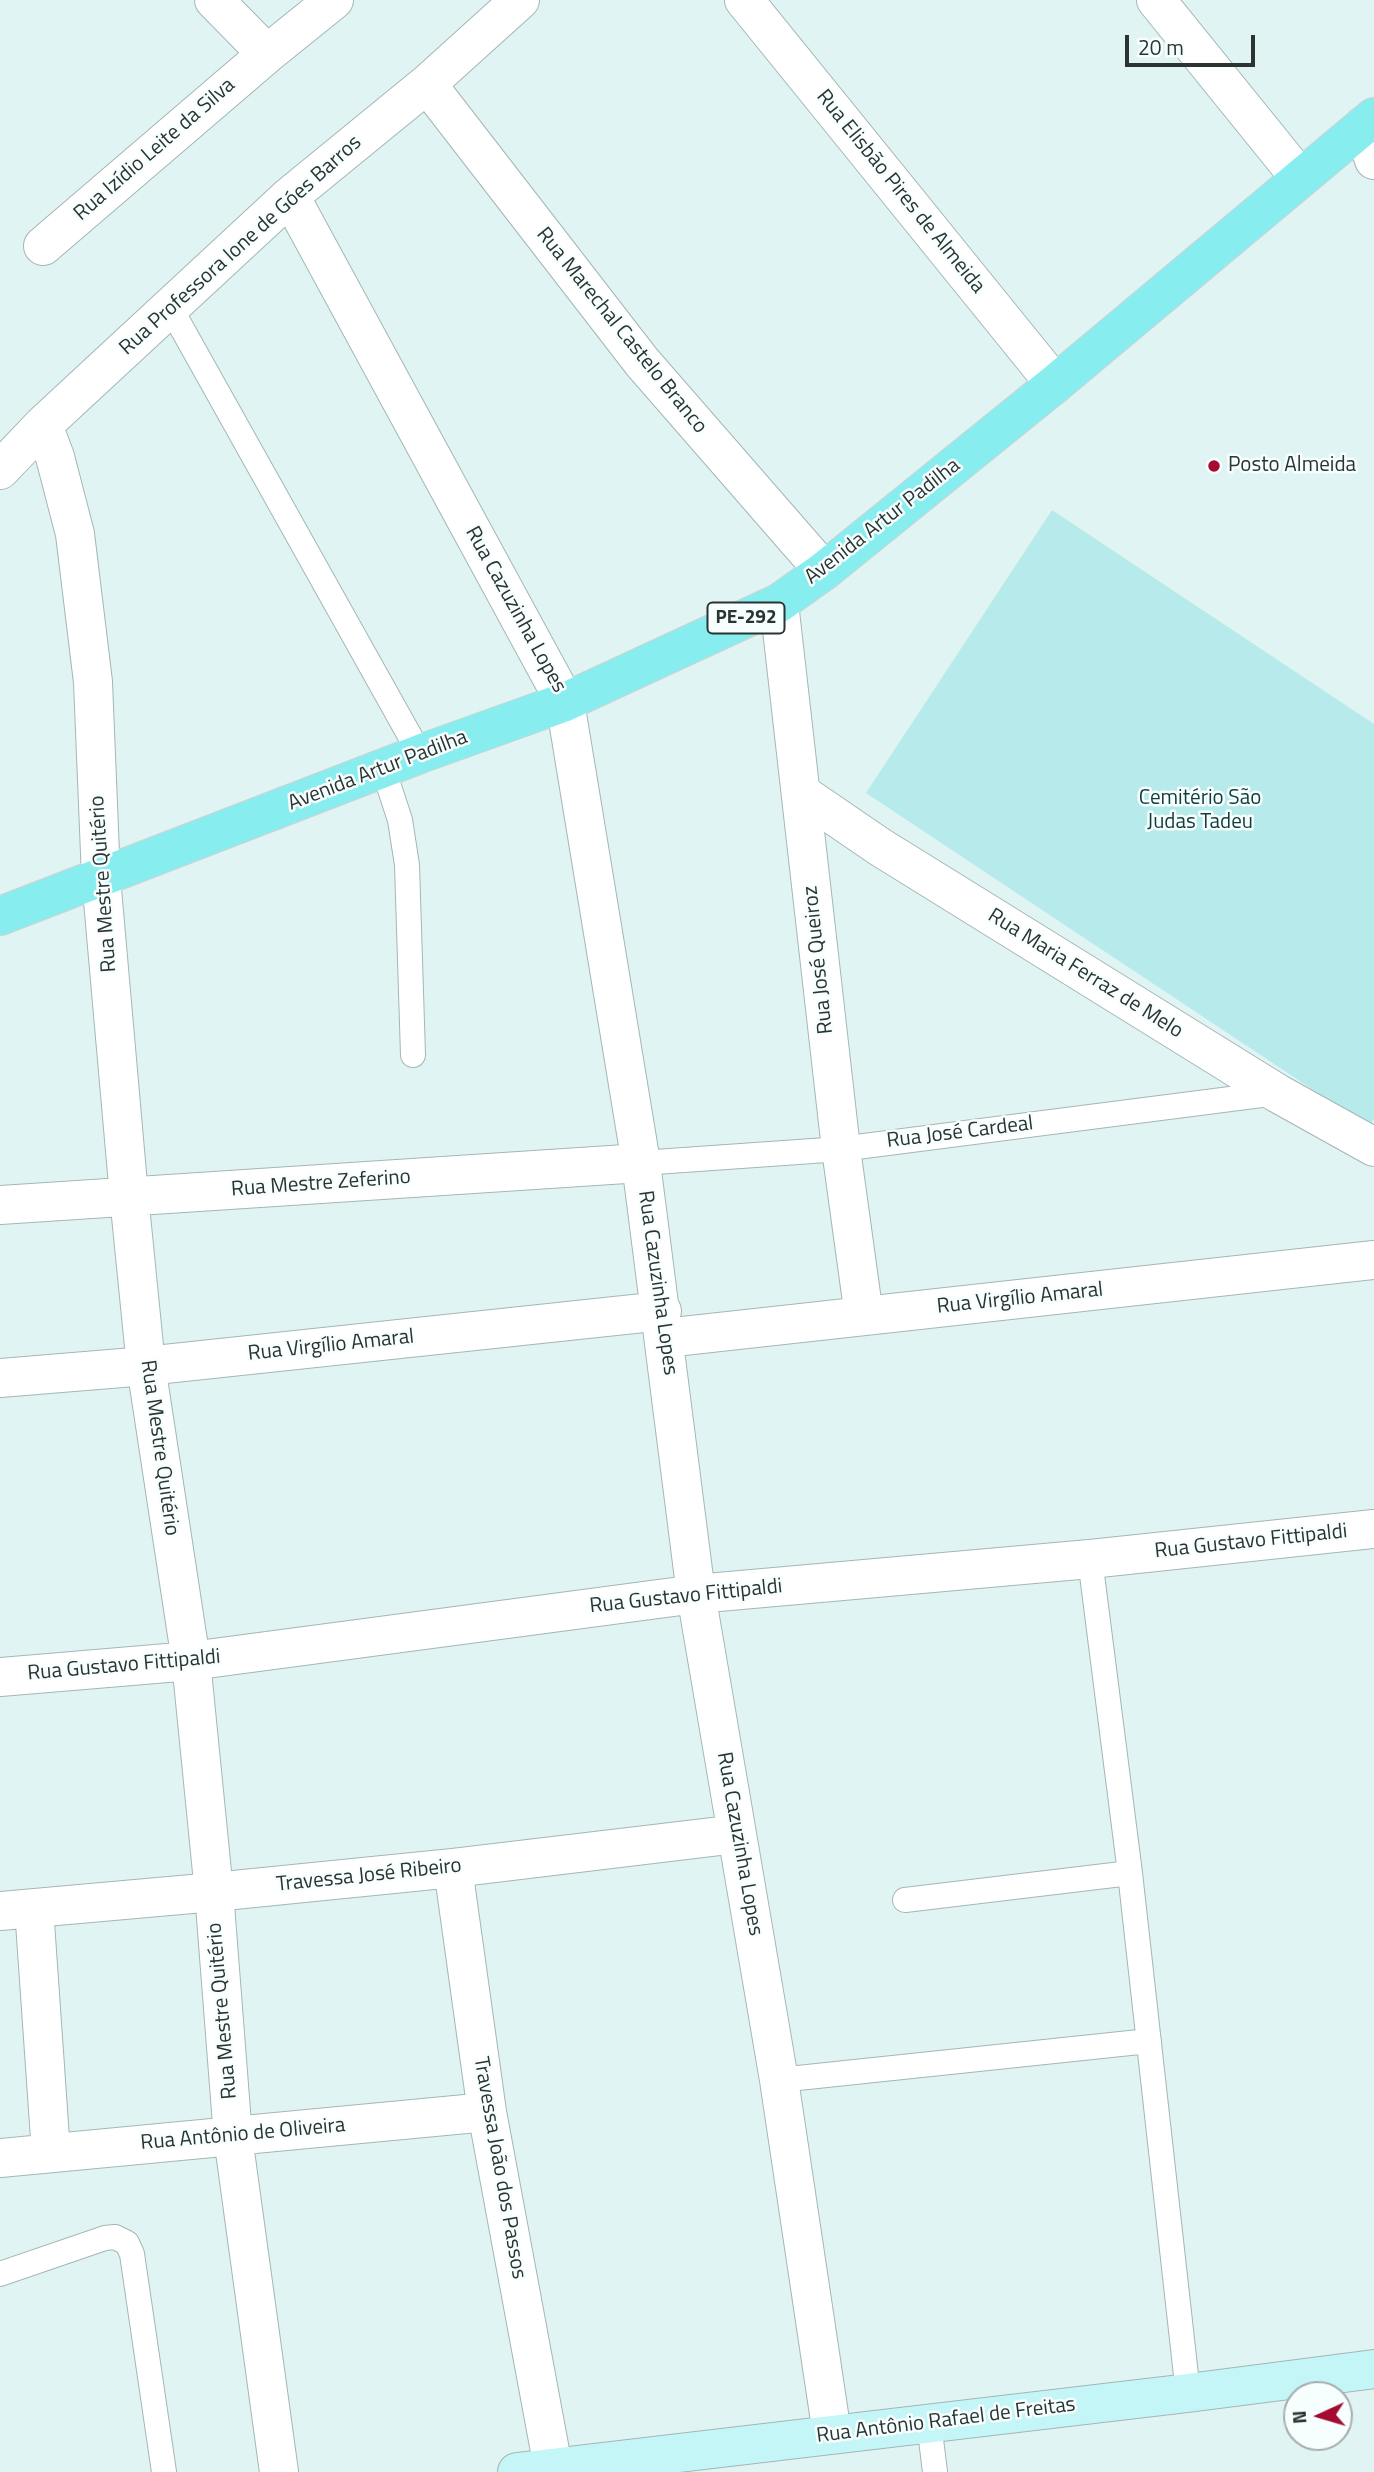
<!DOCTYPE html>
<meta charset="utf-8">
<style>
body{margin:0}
#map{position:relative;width:1374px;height:2472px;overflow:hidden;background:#e0f4f4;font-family:"Titillium Web",sans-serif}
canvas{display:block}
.north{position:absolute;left:1283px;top:2381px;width:70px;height:70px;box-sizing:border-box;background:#f7fefe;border:2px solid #a6adad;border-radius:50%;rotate:266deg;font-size:19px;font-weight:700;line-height:28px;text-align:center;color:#2c3333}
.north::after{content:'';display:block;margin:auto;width:24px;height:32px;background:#a50a30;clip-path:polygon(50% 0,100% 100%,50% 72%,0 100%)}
.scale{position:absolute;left:1125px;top:35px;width:130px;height:32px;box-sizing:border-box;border:4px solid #2c3333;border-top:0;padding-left:9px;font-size:21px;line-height:24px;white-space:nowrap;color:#2c3333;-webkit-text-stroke:5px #f7fefe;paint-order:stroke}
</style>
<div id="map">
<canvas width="1374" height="2472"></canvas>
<div class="north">N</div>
<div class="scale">20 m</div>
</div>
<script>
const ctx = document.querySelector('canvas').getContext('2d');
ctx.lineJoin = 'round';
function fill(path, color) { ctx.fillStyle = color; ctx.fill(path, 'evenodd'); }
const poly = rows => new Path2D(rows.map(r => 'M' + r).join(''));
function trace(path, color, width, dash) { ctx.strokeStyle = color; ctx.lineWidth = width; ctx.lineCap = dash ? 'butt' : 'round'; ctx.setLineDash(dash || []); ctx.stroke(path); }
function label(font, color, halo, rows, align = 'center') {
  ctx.font = font + ' "Titillium Web",sans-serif'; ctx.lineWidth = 5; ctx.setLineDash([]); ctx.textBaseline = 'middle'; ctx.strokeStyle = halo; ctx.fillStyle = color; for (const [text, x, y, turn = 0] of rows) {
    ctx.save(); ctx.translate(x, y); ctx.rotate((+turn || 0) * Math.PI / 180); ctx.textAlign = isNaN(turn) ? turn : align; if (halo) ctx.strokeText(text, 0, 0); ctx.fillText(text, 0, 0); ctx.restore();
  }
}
fill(poly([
 [1052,510,1374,724,1374,1119,1369,1127,866,793]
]), '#b7eaeb');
const lane = poly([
 [170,307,420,754],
 [383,768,400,820,407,865,413,1055],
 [641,1163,841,1149,1277,1093],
 [1090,1559,1130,1873,1188,2393],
 [905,1900,1130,1873],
 [779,2080,1149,2041],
 [0,2274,105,2238,115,2237,127,2243,132,2254,164,2472],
 [929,2423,935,2472]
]);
const street = poly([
 [214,0,267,54],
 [744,0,1055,384],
 [1156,0,1300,178],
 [427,84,642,362,824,571],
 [1363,126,1374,160],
 [290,196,565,702,641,1163,696,1594,779,2080,832,2434],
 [43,246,267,54,334,0],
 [43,425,55,457,75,534,93,682,101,878,129,1196,146,1366,191,1661,214,1892,233,2137,279,2472],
 [0,470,43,425,290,196,427,84,520,0],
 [779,603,841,1149,864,1316],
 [801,793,880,847,1277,1093,1374,1147],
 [0,1205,641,1163],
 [665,1338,1374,1260],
 [0,1378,146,1366,662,1311],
 [0,1677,191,1661,696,1594,1090,1559,1374,1529],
 [453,1868,487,2112,553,2467],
 [34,1908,51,2153],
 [0,1911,214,1892,453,1868,737,1834],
 [0,2158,487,2112]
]);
const secondary = poly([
 [517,2472,1188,2393,1374,2369]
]);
const primary = poly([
 [0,916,420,754,565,702,779,603,824,571,1055,384,1374,117]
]);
trace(lane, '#a4b6b6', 26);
trace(street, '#a4b6b6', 40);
trace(secondary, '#a4b6b6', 40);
trace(primary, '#d1d2d2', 40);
trace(lane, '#fff', 24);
trace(street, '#fff', 38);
trace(secondary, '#c4f6f7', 38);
trace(primary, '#88edef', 38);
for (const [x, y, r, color] of [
 [1214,466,7,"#a50a30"]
]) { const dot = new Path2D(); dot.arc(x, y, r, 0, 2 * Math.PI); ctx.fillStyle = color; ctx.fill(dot); trace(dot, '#f7fefe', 2.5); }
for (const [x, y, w] of [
 [746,618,77]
]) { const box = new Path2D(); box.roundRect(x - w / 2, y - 15.5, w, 31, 5); ctx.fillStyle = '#f7fefe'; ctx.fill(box); trace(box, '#2c3333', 2); }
label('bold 19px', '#2c3333', null, [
 ["PE-292",746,618]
]);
label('21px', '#2c3333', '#f7fefe', [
 ["Rua Izídio Leite da Silva",155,150,-41],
 ["Rua Elisbão Pires de Almeida",900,192,51],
 ["Rua Professora Ione de Góes Barros",241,246,-42],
 ["Rua Marechal Castelo Branco",621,331,51],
 ["Avenida Artur Padilha",883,522,-38],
 ["Rua Cazuzinha Lopes",515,610,61],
 ["Avenida Artur Padilha",378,771,-21],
 ["Rua Mestre Quitério",104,884,-94],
 ["Rua José Queiroz",819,960,-96],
 ["Rua Maria Ferraz de Melo",1085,974,32],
 ["Rua José Cardeal",960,1133,-7],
 ["Rua Mestre Zeferino",321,1184,-4],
 ["Rua Cazuzinha Lopes",657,1283,82],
 ["Rua Virgílio Amaral",1020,1299,-6],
 ["Rua Virgílio Amaral",331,1346,-6],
 ["Rua Mestre Quitério",159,1448,82],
 ["Rua Gustavo Fittipaldi",1251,1542,-6],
 ["Rua Gustavo Fittipaldi",686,1597,-6],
 ["Rua Gustavo Fittipaldi",124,1666,-5],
 ["Rua Cazuzinha Lopes",739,1844,80],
 ["Travessa José Ribeiro",369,1876,-6],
 ["Rua Mestre Quitério",223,2011,-95],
 ["Rua Antônio de Oliveira",243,2135,-5],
 ["Travessa João dos Passos",499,2168,80],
 ["Rua Antônio Rafael de Freitas",946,2421,-7]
]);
label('21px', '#2c3333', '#f7fefe', [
 ["Posto Almeida",1228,466]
], 'left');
label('21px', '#133b3c', '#f7fefe', [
 ["Cemitério São",1200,799],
 ["Judas Tadeu",1200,823]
]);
</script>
